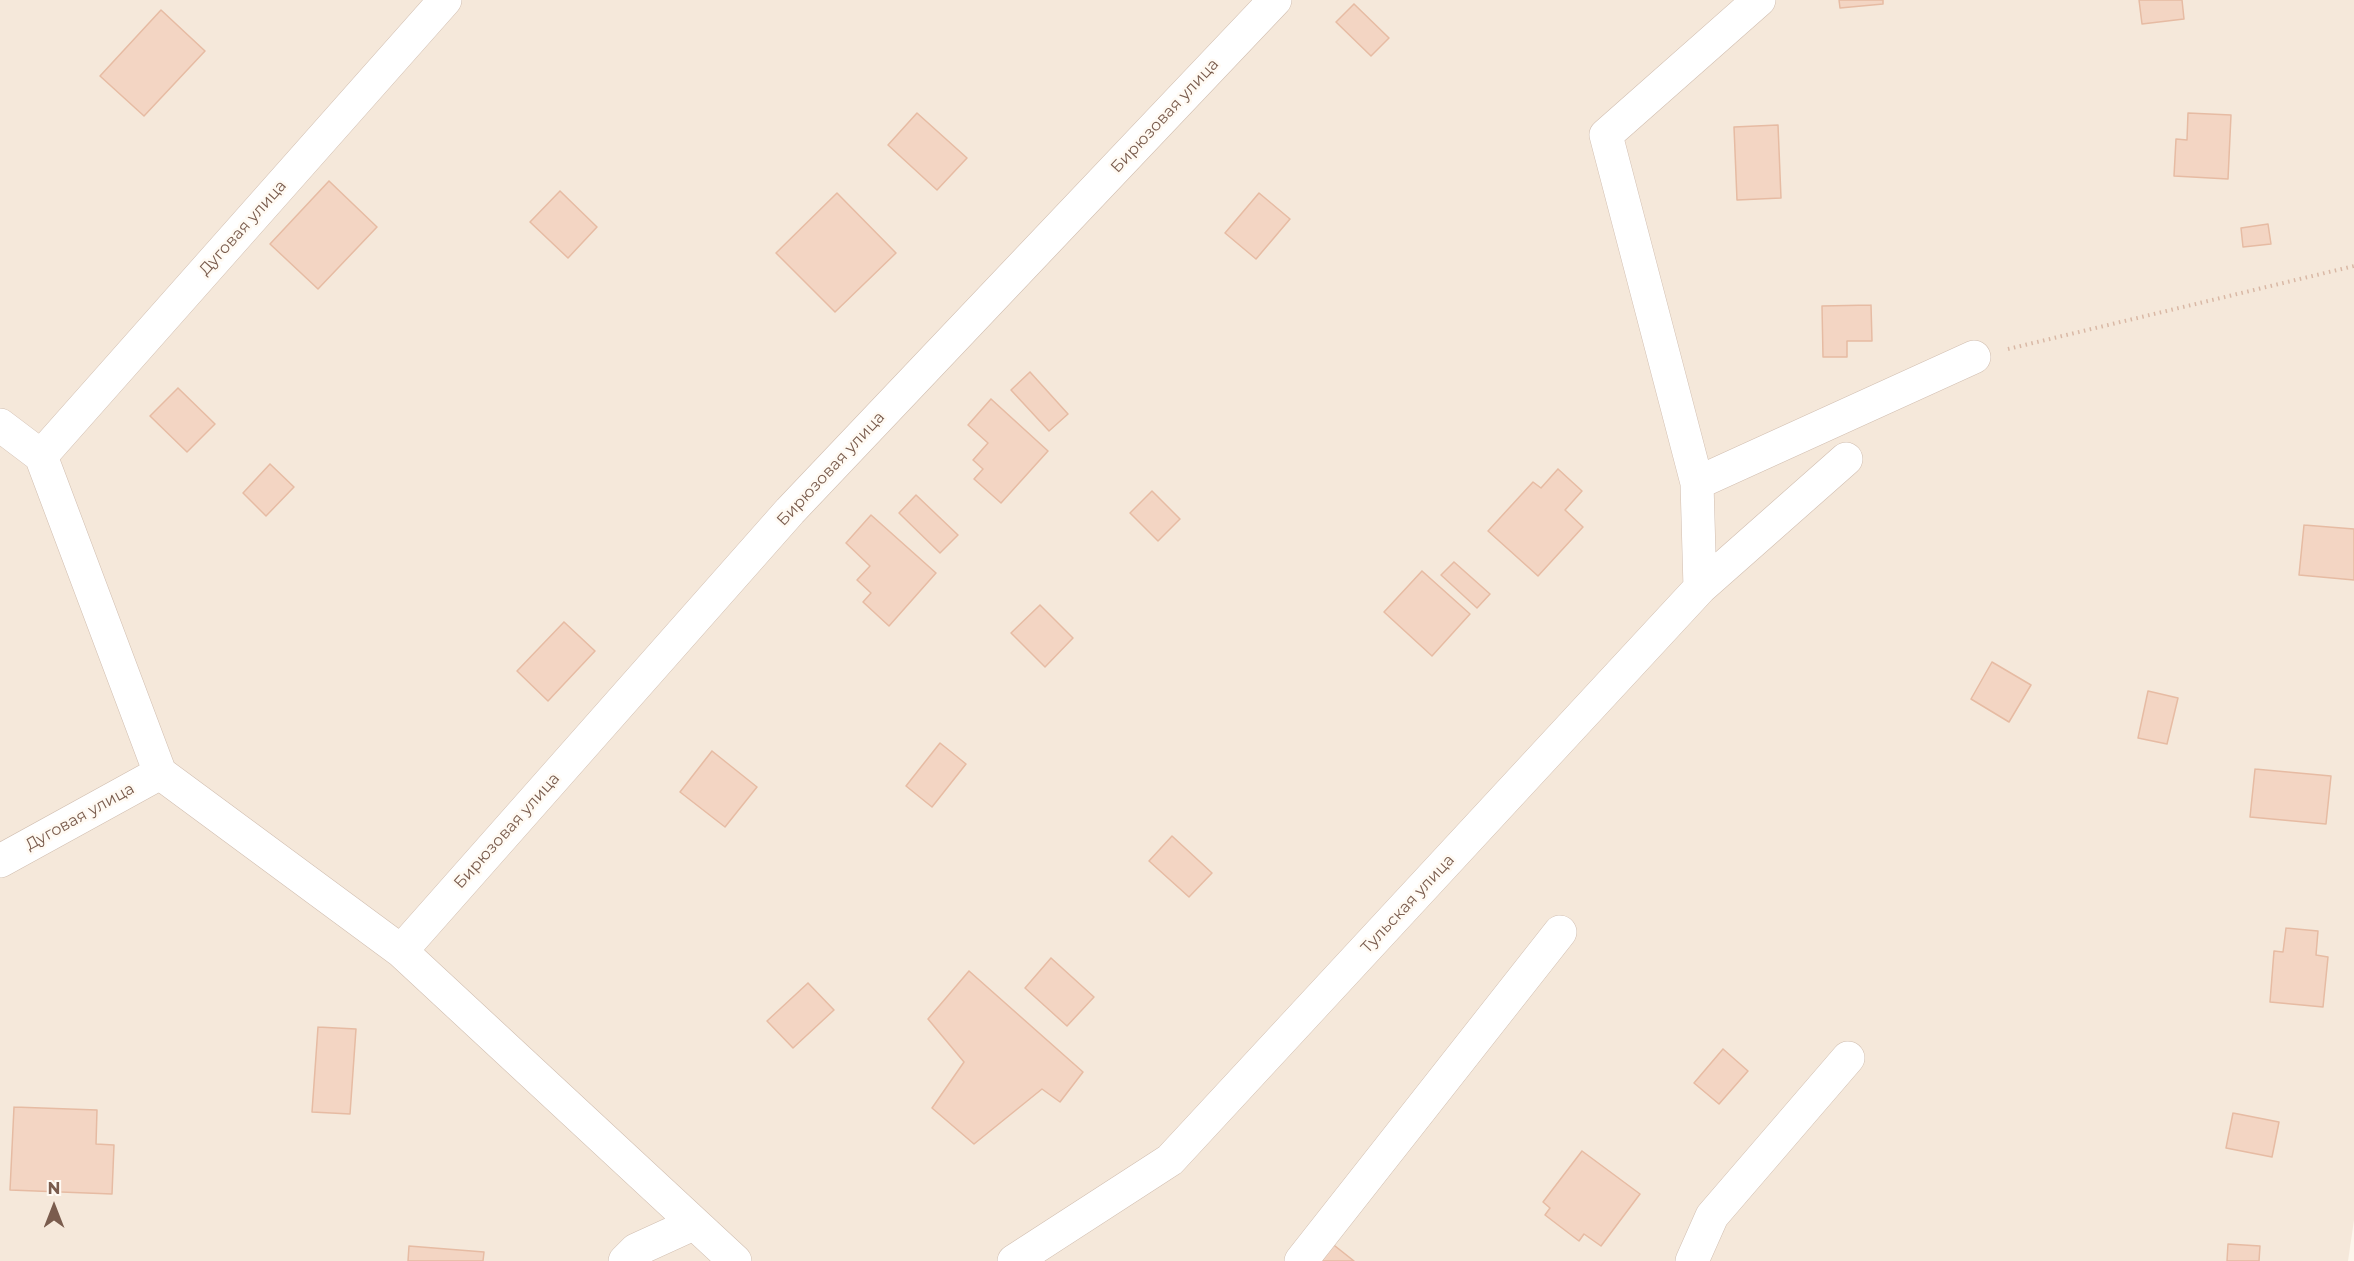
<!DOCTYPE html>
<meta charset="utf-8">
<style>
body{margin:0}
#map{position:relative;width:2354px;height:1261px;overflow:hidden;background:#fdf6ec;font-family:Montserrat,sans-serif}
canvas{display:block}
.north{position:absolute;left:24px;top:1177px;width:60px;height:60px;-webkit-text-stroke:4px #fffaf3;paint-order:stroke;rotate:0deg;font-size:16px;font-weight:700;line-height:24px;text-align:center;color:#7a5c4d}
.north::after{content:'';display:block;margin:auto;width:21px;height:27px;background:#7a5c4d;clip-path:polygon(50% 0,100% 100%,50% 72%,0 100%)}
</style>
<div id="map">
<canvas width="2354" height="1261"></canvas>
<div class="north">N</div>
</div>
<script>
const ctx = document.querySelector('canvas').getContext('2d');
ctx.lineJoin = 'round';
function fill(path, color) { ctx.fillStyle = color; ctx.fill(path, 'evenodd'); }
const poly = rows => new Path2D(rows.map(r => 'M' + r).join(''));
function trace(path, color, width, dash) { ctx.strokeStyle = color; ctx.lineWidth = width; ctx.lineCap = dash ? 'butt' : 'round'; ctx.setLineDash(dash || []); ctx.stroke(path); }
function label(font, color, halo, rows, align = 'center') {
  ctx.font = font + ' Montserrat,sans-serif'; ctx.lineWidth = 5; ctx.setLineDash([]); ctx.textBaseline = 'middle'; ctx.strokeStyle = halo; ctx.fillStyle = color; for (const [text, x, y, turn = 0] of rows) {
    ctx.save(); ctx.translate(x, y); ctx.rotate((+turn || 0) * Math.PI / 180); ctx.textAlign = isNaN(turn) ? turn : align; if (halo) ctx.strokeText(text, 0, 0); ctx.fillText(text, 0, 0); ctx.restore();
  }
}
fill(poly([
 [0,0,2354,0,2354,1220,2348,1261,0,1261]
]), '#f5e8da');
const building = poly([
 [1839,0,1883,0,1883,4,1840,8,1839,0],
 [2139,0,2182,0,2184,19,2142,24,2139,0],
 [1354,4,1389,38,1371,56,1336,22,1354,4],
 [161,10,205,51,144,116,100,76,161,10],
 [917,113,967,158,937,190,888,145,917,113],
 [2188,113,2231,115,2228,179,2174,176,2176,139,2187,140,2188,113],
 [1778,125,1781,198,1737,200,1734,127,1778,125],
 [329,181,377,227,318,289,270,244,329,181],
 [560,191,597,227,568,258,530,222,560,191],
 [837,193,896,253,835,312,776,253,837,193],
 [1259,193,1290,219,1256,259,1225,233,1259,193],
 [2268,224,2271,244,2243,247,2241,228,2268,224],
 [1871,305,1872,341,1847,341,1847,357,1823,357,1822,306,1871,305],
 [1030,372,1068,414,1049,431,1011,390,1030,372],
 [178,388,215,424,187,452,150,416,178,388],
 [991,399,1048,451,1001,503,974,479,983,469,973,460,988,443,968,425,991,399],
 [270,464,294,487,266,516,243,493,270,464],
 [1558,469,1582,491,1565,510,1583,527,1538,576,1488,531,1533,482,1541,488,1558,469],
 [1152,491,1180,519,1158,541,1130,513,1152,491],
 [916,495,958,535,940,553,899,513,916,495],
 [871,515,936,573,889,626,863,602,871,593,857,580,870,566,846,543,871,515],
 [2304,525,2354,529,2354,580,2299,575,2304,525],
 [1454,562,1490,594,1477,608,1441,575,1454,562],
 [1422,571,1470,614,1432,656,1384,612,1422,571],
 [1040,605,1073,638,1045,667,1011,633,1040,605],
 [564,622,595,651,548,701,517,671,564,622],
 [1992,662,2031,685,2009,722,1971,699,1992,662],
 [2148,691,2178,698,2167,744,2138,738,2148,691],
 [940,743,966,764,932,807,906,786,940,743],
 [712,751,757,787,725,827,680,792,712,751],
 [2255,769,2331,776,2326,824,2250,817,2255,769],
 [1172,836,1212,873,1189,897,1149,861,1172,836],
 [2286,928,2318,931,2316,955,2328,957,2323,1007,2270,1002,2274,951,2283,952,2286,928],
 [1051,958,1094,997,1067,1026,1025,988,1051,958],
 [969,971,1083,1072,1060,1102,1042,1089,974,1144,932,1108,964,1062,928,1019,969,971],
 [808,983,834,1010,793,1048,767,1021,808,983],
 [318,1027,356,1029,350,1114,312,1112,318,1027],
 [1723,1049,1748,1071,1719,1104,1694,1083,1723,1049],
 [14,1107,97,1110,96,1144,114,1145,112,1194,10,1190,14,1107],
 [2233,1113,2279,1122,2272,1157,2226,1148,2233,1113],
 [1582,1151,1640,1194,1601,1246,1584,1234,1579,1241,1545,1215,1550,1208,1543,1202,1582,1151],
 [1330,1242,1354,1261,1314,1261,1330,1242],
 [2228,1244,2260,1246,2259,1261,2227,1261,2228,1244],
 [409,1246,484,1252,483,1261,408,1261,409,1246]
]);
fill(building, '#f3d5c3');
trace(building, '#e6bba3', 1.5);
const minor = poly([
 [1759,0,1606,135,1697,483,1974,357],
 [0,425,41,456,160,773,401,951,735,1261],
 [41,456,445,0],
 [1700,588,1846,459],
 [0,861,160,773],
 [401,951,790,511,1275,0],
 [625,1261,636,1250,693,1224],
 [1014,1261,1170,1160,1700,588,1697,483],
 [1301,1261,1560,932],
 [1692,1261,1712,1216,1848,1058]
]);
trace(minor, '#d1beb0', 34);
trace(poly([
 [2008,349,2354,266]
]), '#d9b8a5', 4, [1.5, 4.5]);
trace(minor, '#fff', 33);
label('16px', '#7a5c4d', '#fffaf3', [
 ["Бирюзовая улица",1165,116,-47],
 ["Дуговая улица",243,228,-48],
 ["Бирюзовая улица",831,469,-47],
 ["Дуговая улица",80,817,-29],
 ["Бирюзовая улица",507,831,-48],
 ["Тульская улица",1408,904,-47]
]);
</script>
